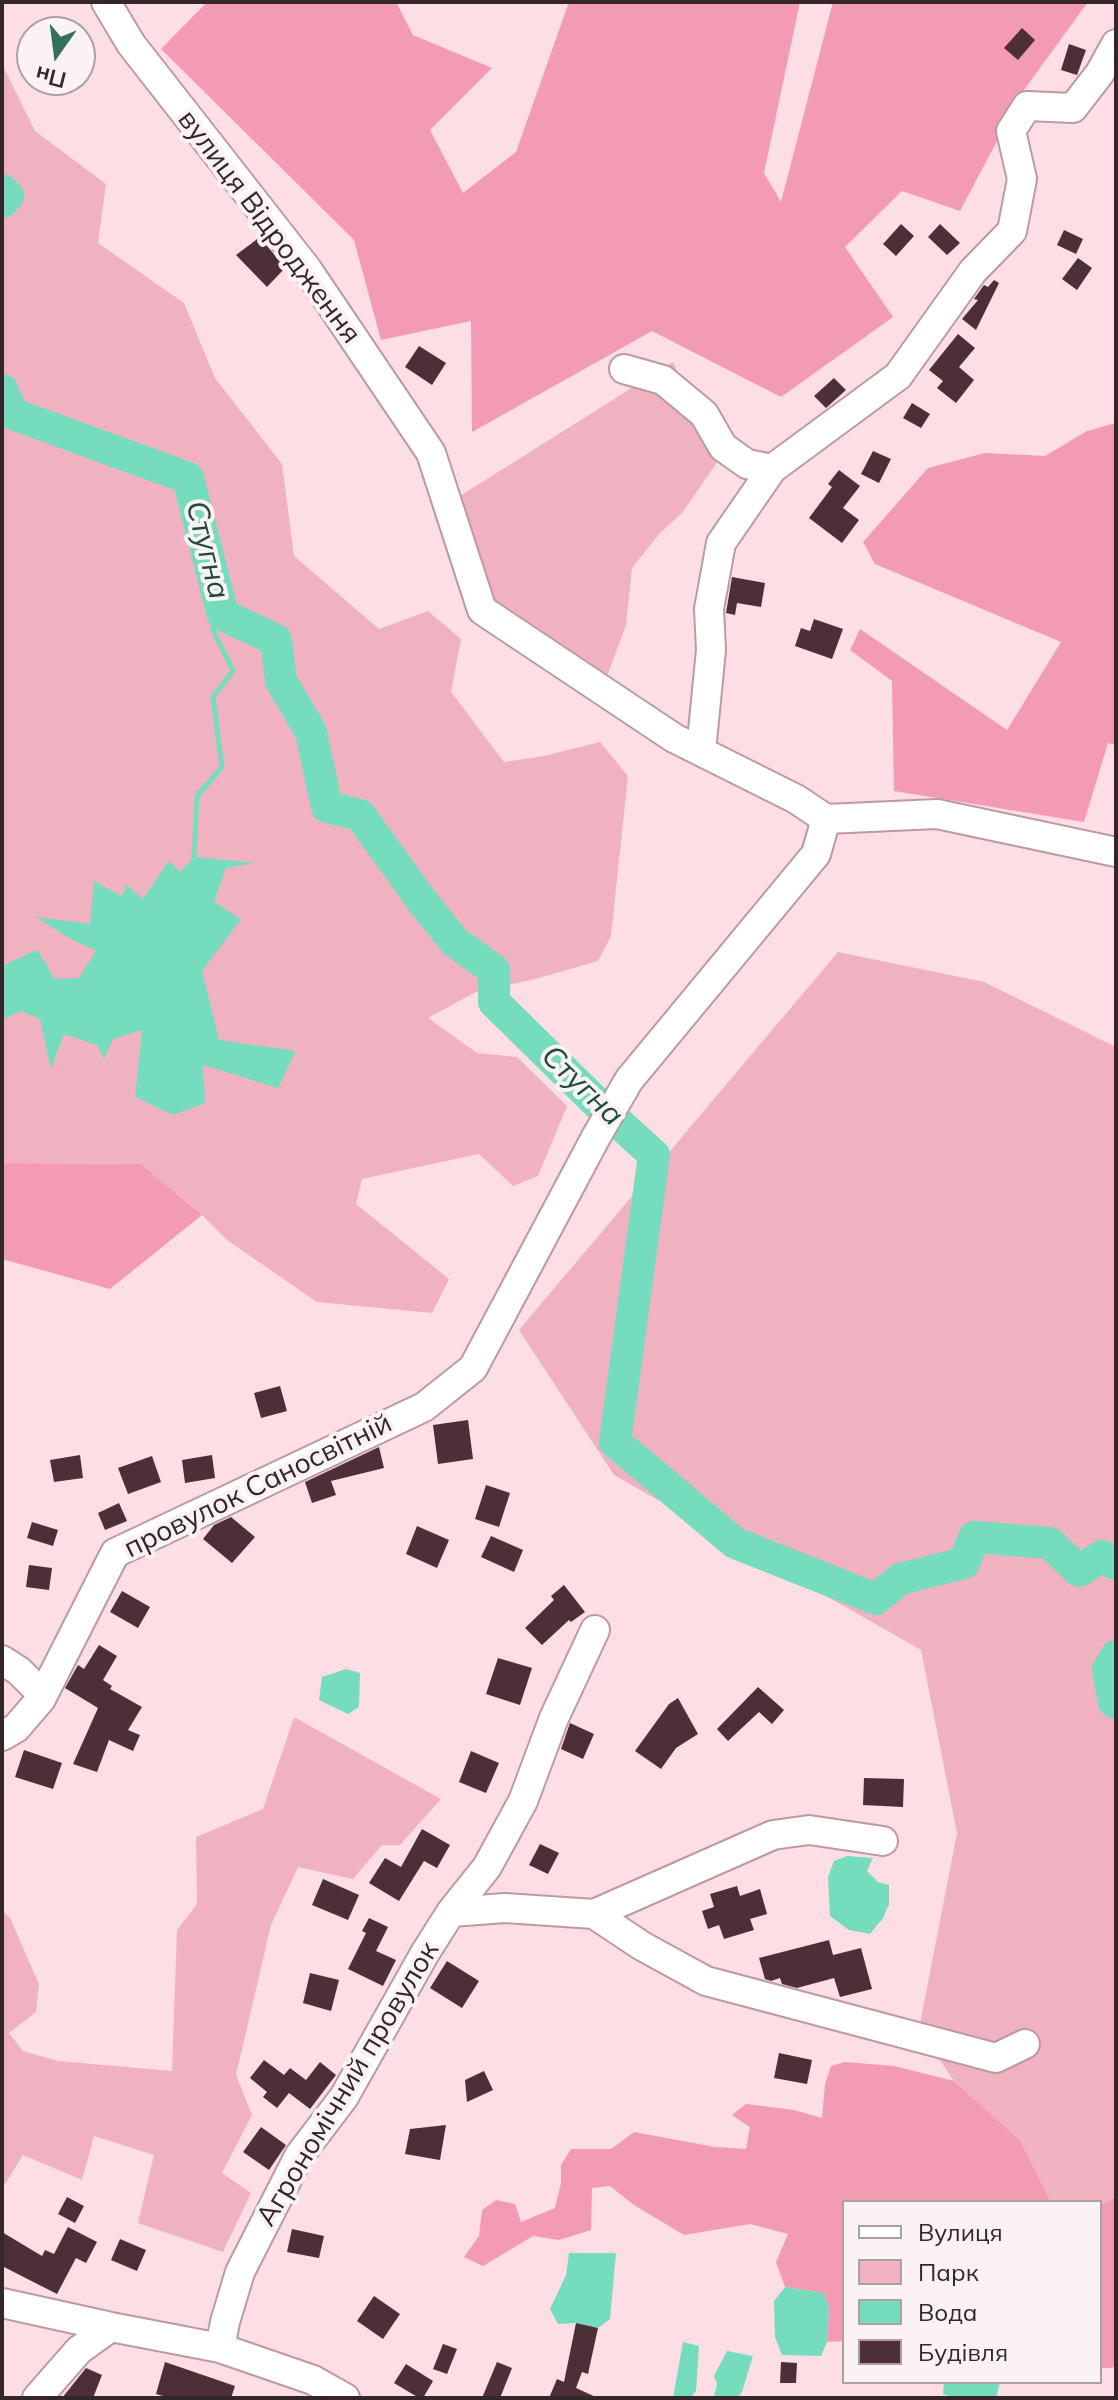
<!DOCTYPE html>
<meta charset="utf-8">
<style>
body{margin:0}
#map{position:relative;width:1118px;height:2400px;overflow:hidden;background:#fddee5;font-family:Mulish,sans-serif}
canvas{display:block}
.frame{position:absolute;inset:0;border:4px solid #342629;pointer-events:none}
.legend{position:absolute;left:842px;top:2200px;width:260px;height:184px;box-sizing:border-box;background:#faf2f4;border:2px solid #aba0a3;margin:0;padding:10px 14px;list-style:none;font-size:24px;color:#342629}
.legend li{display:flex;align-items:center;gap:16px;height:40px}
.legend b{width:40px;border:2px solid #aba0a3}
.north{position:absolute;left:16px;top:16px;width:80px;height:80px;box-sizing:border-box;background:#faf2f4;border:2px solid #aba0a3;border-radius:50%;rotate:194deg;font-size:22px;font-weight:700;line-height:32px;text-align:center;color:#342629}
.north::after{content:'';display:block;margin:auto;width:28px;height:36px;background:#33715e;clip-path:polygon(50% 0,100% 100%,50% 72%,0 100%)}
</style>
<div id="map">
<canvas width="1118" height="2400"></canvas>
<div class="frame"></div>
<ul class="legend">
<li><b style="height:10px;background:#fff"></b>Вулиця</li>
<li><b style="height:22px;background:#f0b2c1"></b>Парк</li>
<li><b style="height:22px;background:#75ddbd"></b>Вода</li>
<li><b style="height:22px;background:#4c2f37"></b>Будівля</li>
</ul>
<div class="north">Пн</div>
</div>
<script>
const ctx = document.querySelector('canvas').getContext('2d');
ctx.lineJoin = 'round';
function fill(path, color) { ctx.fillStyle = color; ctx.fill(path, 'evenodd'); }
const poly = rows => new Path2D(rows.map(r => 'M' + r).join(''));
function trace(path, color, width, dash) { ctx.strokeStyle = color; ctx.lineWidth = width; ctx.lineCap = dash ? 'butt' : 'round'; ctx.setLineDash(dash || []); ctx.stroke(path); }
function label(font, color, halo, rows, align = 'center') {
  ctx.font = font + ' Mulish,sans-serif'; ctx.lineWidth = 8; ctx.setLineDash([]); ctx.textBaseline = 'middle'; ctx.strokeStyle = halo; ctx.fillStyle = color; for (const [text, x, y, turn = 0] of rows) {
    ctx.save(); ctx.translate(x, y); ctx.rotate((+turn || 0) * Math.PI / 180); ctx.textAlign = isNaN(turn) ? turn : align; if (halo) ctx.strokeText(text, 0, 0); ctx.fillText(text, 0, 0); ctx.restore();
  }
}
fill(poly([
 [2,64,35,131,106,184,98,243,184,303,215,378,282,464,294,556,379,629,428,611,461,639,451,692,504,762,544,756,600,742,628,776,611,936,598,961,535,979,476,992,428,1018,477,1053,517,1057,567,1106,538,1176,513,1186,479,1154,362,1179,356,1204,449,1279,432,1313,317,1302,227,1240,202,1215,141,1164,2,1163],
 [673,362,718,461,682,513,660,533,632,568,626,625,606,679,490,605,452,501],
 [838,952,984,982,1116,1047,1116,2197,1100,2205,1100,2202,1051,2202,1020,2140,954,2081,919,2029,957,1833,921,1650,614,1475,519,1330],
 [294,1717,441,1799,400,1845,382,1845,353,1879,298,1867,271,1925,236,2075,252,2115,222,2173,251,2193,223,2252,138,2223,154,2155,94,2136,82,2180,23,2155,2,2189,2,1910,10,1918,39,1984,36,2012,9,2033,23,2051,58,2061,172,2071,177,1930,197,1904,196,1837,263,1809]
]), '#f0b2c1');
fill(poly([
 [207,2,396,2,413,35,492,68,430,130,463,193,516,152,569,2,800,2,764,173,781,202,833,2,1088,2,1024,90,960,211,902,191,845,247,893,317,781,397,652,331,472,432,471,321,381,340,354,240,161,49],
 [1116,423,1116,745,1108,743,1084,822,894,791,892,681,850,650,860,629,1007,730,1061,642,875,564,863,542,928,468,985,453,1045,456,1087,431],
 [2,1163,141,1164,202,1215,110,1289,2,1259],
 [845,2062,894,2066,954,2081,1020,2140,1051,2202,844,2202,844,2341,827,2342,829,2310,824,2293,785,2287,776,2262,788,2234,750,2224,684,2235,634,2205,610,2186,592,2188,591,2230,559,2240,533,2236,483,2266,464,2257,479,2236,482,2210,496,2200,515,2204,521,2222,555,2208,561,2183,561,2165,571,2149,611,2149,634,2132,715,2147,746,2149,750,2127,732,2115,746,2104,794,2110,822,2118,825,2084,831,2066],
 [1116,2197,1116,2362,1113,2368,1100,2368,1100,2205]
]), '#f49bb4');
fill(poly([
 [194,857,255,863,226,868,214,902,241,919,202,971,219,1040,296,1051,278,1088,203,1065,205,1103,173,1115,135,1097,142,1030,113,1039,104,1059,97,1045,64,1034,51,1069,40,1019,21,1011,2,1020,2,966,37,950,55,979,79,978,96,951,69,938,36,917,90,924,94,881,121,896,127,885,143,899,169,861,180,872],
 [346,1669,360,1673,359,1707,348,1714,319,1700,322,1677],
 [847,1856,873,1858,867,1871,878,1882,889,1885,889,1904,883,1918,870,1934,849,1930,830,1916,828,1877,834,1861],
 [569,2253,616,2253,610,2319,598,2328,576,2323,558,2324,550,2309,566,2275],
 [785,2287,824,2293,829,2309,827,2342,821,2356,782,2355,775,2337,774,2301],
 [683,2342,699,2346,696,2391,691,2398,673,2398],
 [727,2351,753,2356,742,2392,737,2398,714,2397,717,2384,714,2376],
 [944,2382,1000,2382,996,2398,954,2398,943,2394]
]), '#75ddbd');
trace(poly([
 [194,857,197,796,222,767,213,697,233,671,213,630,223,615]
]), '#75ddbd', 5);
trace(poly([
 [2,190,8,196,2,202],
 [2,390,13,414,188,478,223,615,276,640,281,681,311,732,327,807,360,815,422,901,455,942,494,970,494,1002,601,1107,654,1155,615,1442,735,1543,876,1599,900,1579,964,1563,974,1537,1050,1543,1079,1571,1102,1556,1116,1564],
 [1116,1656,1108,1670,1114,1702,1116,1703]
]), '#75ddbd', 32);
fill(poly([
 [1022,28,1035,40,1018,60,1004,48],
 [1069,44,1086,50,1077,75,1061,70],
 [901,224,914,236,896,256,883,244],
 [940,224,960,243,947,255,928,237],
 [1064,230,1083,239,1076,254,1057,245],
 [260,237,285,268,267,287,236,255],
 [1078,258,1092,268,1077,290,1062,279],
 [994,280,999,283,976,330,962,319,978,300,974,299,984,285,988,287],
 [958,334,975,348,959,367,974,380,956,403,937,388,943,381,929,370],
 [419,346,446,363,432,385,405,367],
 [834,378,846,390,826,408,814,396],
 [912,403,930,414,921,428,903,418],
 [873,451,891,459,879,483,861,474],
 [839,470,860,486,843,508,859,520,842,543,809,518,832,487,828,484],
 [732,577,765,583,761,607,737,603,735,615,726,613],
 [814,619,843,629,832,659,795,646,801,628,810,631],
 [280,1386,287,1411,261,1418,254,1393],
 [468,1420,473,1459,438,1464,433,1425],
 [379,1447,384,1468,331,1481,336,1495,312,1503,305,1482],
 [80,1455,83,1478,54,1482,50,1460],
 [212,1455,215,1478,185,1483,182,1460],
 [152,1456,161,1482,128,1494,118,1468],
 [486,1485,510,1493,499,1527,475,1519],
 [119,1503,127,1521,105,1530,98,1513],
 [231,1517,255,1537,232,1563,203,1539,214,1525],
 [32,1522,58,1530,53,1546,27,1538],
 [417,1526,449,1540,437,1568,406,1554],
 [491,1536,523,1550,514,1572,481,1557],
 [29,1565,52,1568,49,1590,26,1587],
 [564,1585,585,1612,571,1622,569,1620,542,1645,525,1628,554,1600,551,1596],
 [122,1591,150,1607,138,1628,110,1612],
 [99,1645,117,1656,103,1680,112,1686,110,1689,142,1707,128,1730,140,1735,133,1751,109,1740,97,1772,73,1764,98,1708,65,1688,78,1665,84,1669],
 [498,1658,532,1668,520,1705,486,1694],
 [758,1687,784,1710,772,1724,759,1712,728,1741,717,1729],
 [678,1698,698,1734,676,1748,661,1769,635,1751,669,1704],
 [570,1723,594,1734,583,1759,561,1749],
 [24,1750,62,1763,53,1789,15,1777],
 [471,1751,499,1763,486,1793,459,1782],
 [864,1778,904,1779,903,1807,863,1805],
 [422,1829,450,1845,437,1868,424,1861,399,1901,369,1883,385,1858,401,1867],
 [540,1844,559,1853,548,1874,529,1865],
 [323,1879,359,1895,348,1920,312,1905],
 [737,1886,740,1896,760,1889,767,1914,750,1919,754,1930,724,1939,719,1925,708,1929,702,1911,714,1907,710,1894],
 [369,1918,388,1927,376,1951,396,1960,383,1986,348,1969,366,1933,362,1931],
 [829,1940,833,1955,861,1948,872,1989,840,1997,834,1978,797,1988,782,1984,780,1978,771,1981,765,1979,759,1958],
 [447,1961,479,1981,462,2008,430,1988],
 [310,1973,339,1980,331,2011,303,2003],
 [779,2053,812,2060,807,2084,774,2078],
 [264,2060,284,2075,290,2068,306,2080,320,2062,336,2075,310,2109,289,2093,277,2108,263,2097,267,2092,250,2078],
 [484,2071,493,2090,467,2102,465,2080],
 [446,2125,440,2160,405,2154,410,2129],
 [261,2127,286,2145,269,2170,243,2152],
 [67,2197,84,2206,75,2223,58,2214],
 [68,2227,97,2242,86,2263,76,2258,57,2294,2,2266,2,2232,42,2256,45,2250,54,2254],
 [292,2229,324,2236,319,2258,287,2252],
 [120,2239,146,2250,137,2271,111,2260],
 [374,2296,400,2314,383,2339,357,2321],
 [576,2323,598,2328,588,2374,582,2372,576,2388,598,2398,549,2398,557,2379,564,2382],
 [443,2344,457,2349,447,2374,433,2369],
 [165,2362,235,2386,231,2398,170,2398,156,2394],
 [497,2362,512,2368,500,2398,482,2398],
 [781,2362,797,2363,796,2383,780,2383],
 [406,2364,433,2381,423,2398,419,2398,394,2383],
 [86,2368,102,2375,93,2398,62,2398]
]), '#4c2f37');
const minor = poly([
 [106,2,131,44,307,269,431,453,482,610,674,738,796,799,826,819],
 [624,369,663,380,704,414,723,447,747,464,772,469],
 [701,751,711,650,709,609,721,543,772,469,898,376,973,271,1012,231,1022,179,1011,131,1027,106,1073,108,1100,73,1116,44],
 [826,819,937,814,1116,852],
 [2,1660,19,1671,36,1688,41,1699],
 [2,1736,16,1728,41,1699,115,1553,424,1407,473,1368,596,1137,629,1080,816,854,826,819],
 [451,1912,487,1867,523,1801,554,1718,595,1630],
 [594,1914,642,1946,706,1981,996,2058,1025,2044],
 [2,2303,111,2327,220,2348,313,2380,345,2398],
 [220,2348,225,2322,240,2272,299,2156,344,2097,425,1953,451,1912,505,1908,594,1914,773,1835,809,1830,883,1841],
 [37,2398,79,2350,111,2327]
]);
trace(minor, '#bd99a1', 32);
trace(minor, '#fff', 28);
label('28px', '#342629', '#faf2f4', [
 ["вулиця Відродження",269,227,53],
 ["провулок Саносвітній",258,1486,-26],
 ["Агрономічний провулок",348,2084,-59]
]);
label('italic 30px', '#1e4b3e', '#faf2f4', [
 ["Стугна",207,550,76],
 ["Стугна",582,1086,44]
]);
</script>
